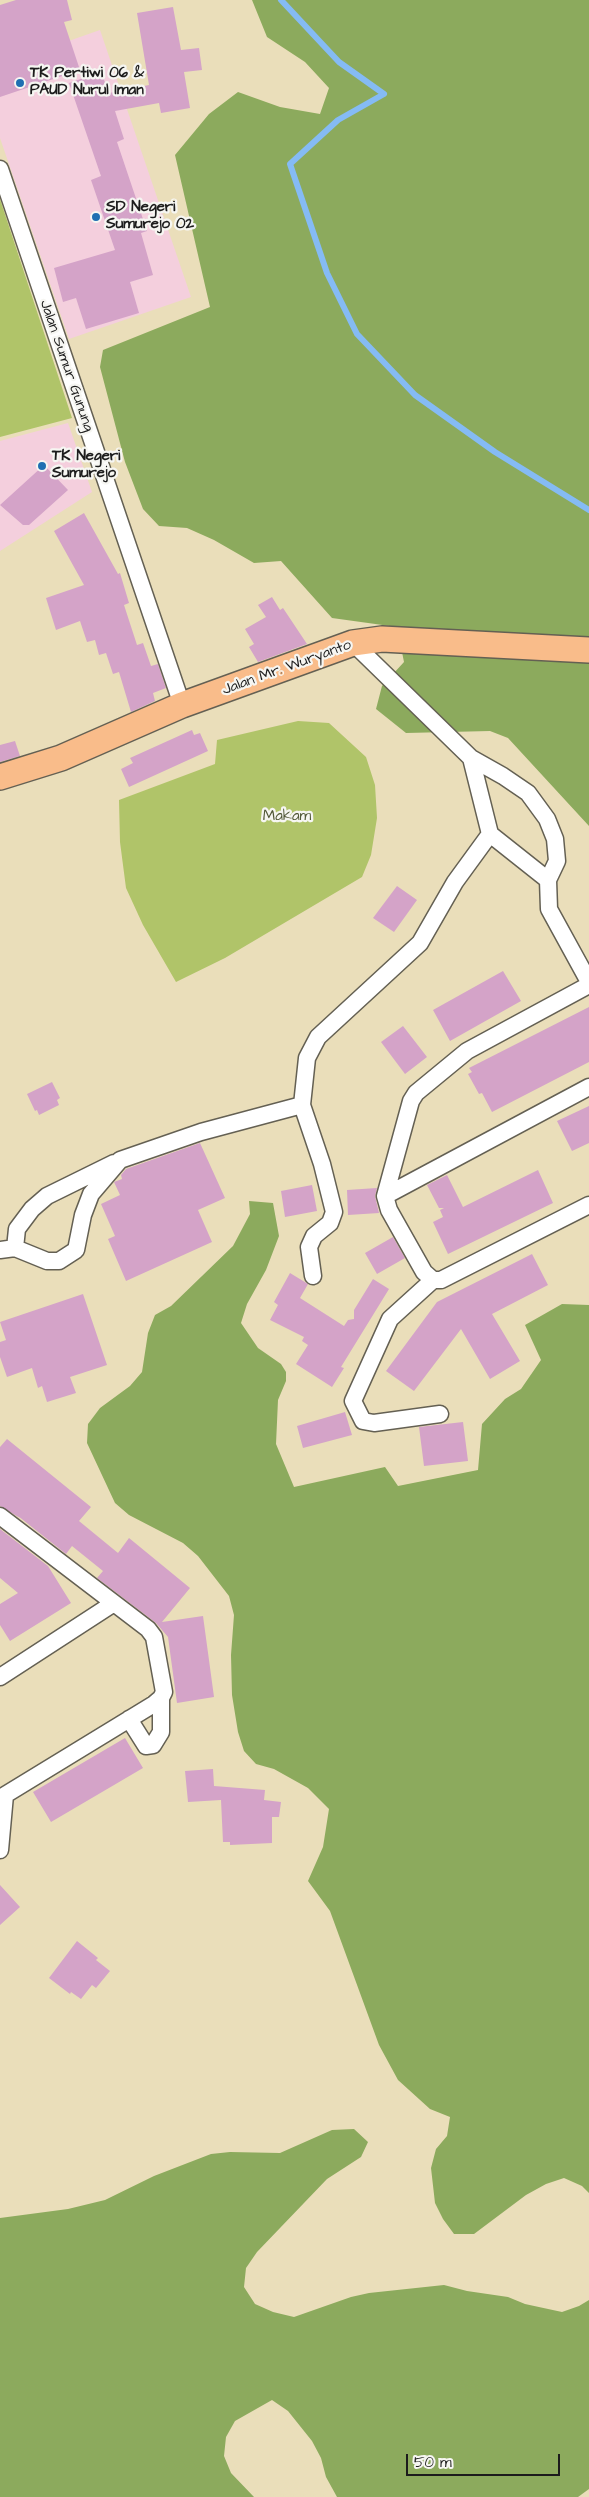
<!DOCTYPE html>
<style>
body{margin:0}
#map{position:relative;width:589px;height:2497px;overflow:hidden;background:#eadeba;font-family:"Architects Daughter",sans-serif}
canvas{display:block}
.scale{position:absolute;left:406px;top:2454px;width:154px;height:22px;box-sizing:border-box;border:2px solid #1c1c1c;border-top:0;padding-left:6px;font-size:15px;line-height:18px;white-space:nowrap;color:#1c1c1c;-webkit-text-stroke:4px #f6f6f2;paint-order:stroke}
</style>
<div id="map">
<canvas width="589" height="2497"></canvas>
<div class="scale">50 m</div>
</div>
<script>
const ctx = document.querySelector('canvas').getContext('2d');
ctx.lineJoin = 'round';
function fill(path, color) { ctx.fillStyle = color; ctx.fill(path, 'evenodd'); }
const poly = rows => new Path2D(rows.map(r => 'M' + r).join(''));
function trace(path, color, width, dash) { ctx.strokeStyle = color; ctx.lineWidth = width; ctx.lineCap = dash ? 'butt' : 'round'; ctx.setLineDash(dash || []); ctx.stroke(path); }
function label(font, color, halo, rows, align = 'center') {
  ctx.font = font + ' "Architects Daughter",sans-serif'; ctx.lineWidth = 4.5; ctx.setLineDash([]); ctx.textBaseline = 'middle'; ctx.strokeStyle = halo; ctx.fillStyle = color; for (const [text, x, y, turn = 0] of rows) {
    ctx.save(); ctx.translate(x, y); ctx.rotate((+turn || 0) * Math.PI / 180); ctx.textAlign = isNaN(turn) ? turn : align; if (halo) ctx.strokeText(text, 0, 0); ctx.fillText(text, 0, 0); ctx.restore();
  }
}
fill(poly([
 [100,30,191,297,69,339,0,138,0,65],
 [68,423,92,492,0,551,0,441]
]), '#f4cfdd');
fill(poly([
 [0,199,72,418,0,437],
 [298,721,329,723,366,757,375,785,377,818,371,855,362,877,225,958,176,982,143,925,126,888,120,842,119,800,215,764,217,740]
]), '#b0c469');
fill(poly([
 [252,0,589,0,589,826,508,738,490,731,406,733,376,709,382,686,404,662,397,627,332,618,281,561,254,563,214,540,187,528,159,526,143,509,125,462,100,367,103,350,210,307,175,155,209,114,238,92,280,107,320,114,329,88,305,62,267,37],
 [249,1201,273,1203,279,1236,266,1270,247,1304,241,1323,258,1348,281,1364,286,1372,286,1381,278,1400,276,1444,294,1487,385,1467,398,1486,478,1470,482,1424,505,1399,521,1389,541,1360,525,1325,562,1304,589,1305,589,2193,582,2186,564,2178,546,2184,526,2195,474,2234,454,2234,443,2219,435,2203,431,2168,436,2149,447,2136,450,2117,430,2109,398,2080,379,2045,330,1911,308,1881,323,1847,329,1809,308,1788,274,1769,256,1764,244,1751,238,1732,232,1695,231,1655,234,1615,229,1596,198,1556,183,1543,129,1515,115,1503,87,1443,88,1424,100,1408,130,1386,142,1372,148,1333,155,1315,171,1306,233,1246,250,1214],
 [354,2129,368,2142,361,2157,327,2179,257,2252,246,2268,244,2287,255,2304,273,2312,294,2317,351,2297,369,2293,444,2285,467,2291,508,2297,525,2304,562,2312,579,2306,589,2300,589,2489,578,2497,337,2497,326,2477,321,2458,312,2441,288,2411,272,2400,235,2421,226,2437,224,2456,231,2473,254,2497,0,2497,0,2218,68,2209,105,2200,154,2176,211,2154,230,2152,280,2153,332,2130]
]), '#8caa5d');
trace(poly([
 [281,0,339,62,384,94,338,120,290,164,327,273,357,334,415,395,495,452,589,510]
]), '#85bbf4', 6);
fill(poly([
 [16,0,67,0,72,20,64,22,80,70,0,97,0,5],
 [173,7,181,50,199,48,202,70,184,72,190,108,161,113,159,103,115,111,124,139,117,142,147,231,141,233,153,275,130,282,139,313,86,329,76,298,63,302,54,268,115,250,91,180,101,176,69,83,101,72,109,93,149,85,137,13],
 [44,465,68,490,29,525,23,525,0,505],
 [84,513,118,574,120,573,129,603,124,605,137,645,143,643,151,666,158,664,166,688,153,693,155,701,131,712,119,672,113,674,106,653,99,655,95,640,87,642,80,621,56,630,46,598,84,585,54,531],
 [272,597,280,610,283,608,307,644,258,662,249,647,254,644,245,629,266,617,258,605],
 [192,730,194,735,200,733,208,751,129,787,121,769,133,763,130,758],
 [15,741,20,756,0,762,0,745],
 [397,886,417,900,394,932,373,918],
 [503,971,521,1001,450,1041,433,1010],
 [589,1007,589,1062,492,1112,482,1093,479,1094,468,1074,472,1072,469,1068],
 [403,1026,427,1057,405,1074,381,1042],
 [52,1082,60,1098,57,1100,59,1105,39,1115,37,1110,35,1111,27,1094],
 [589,1106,589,1143,572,1151,557,1121],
 [200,1143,225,1198,198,1210,212,1242,126,1281,108,1239,115,1236,101,1204,120,1195,114,1182,122,1179,121,1175,126,1169],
 [538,1170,553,1203,448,1254,433,1222,443,1217,440,1210,444,1208,439,1208,427,1185,447,1175,463,1207],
 [312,1185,317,1211,285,1217,281,1191],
 [377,1188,375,1196,379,1213,348,1215,347,1190],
 [393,1237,405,1258,377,1274,365,1253],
 [532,1254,548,1285,492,1314,520,1361,490,1379,461,1329,414,1391,386,1371,437,1302],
 [290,1273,308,1284,300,1298,344,1326,348,1320,354,1319,354,1310,373,1279,389,1289,341,1367,344,1368,332,1387,296,1364,308,1345,302,1341,304,1337,270,1320,278,1305,274,1302],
 [83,1294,107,1365,70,1377,76,1393,47,1402,42,1386,38,1388,32,1368,7,1377,0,1357,0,1342,6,1340,0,1322],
 [345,1412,352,1435,303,1448,297,1426],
 [463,1422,468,1461,424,1466,419,1427],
 [7,1439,91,1507,79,1521,118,1553,129,1538,190,1588,162,1622,203,1616,214,1697,177,1703,168,1637,156,1623,97,1578,103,1571,72,1546,66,1554,18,1516,20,1518,0,1506,0,1447],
 [0,1529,48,1566,71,1603,10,1641,0,1625,0,1604,18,1593,0,1578],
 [125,1738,143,1768,51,1822,33,1792],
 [213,1769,214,1786,265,1790,264,1800,281,1802,279,1817,272,1817,272,1843,230,1845,230,1842,223,1842,221,1800,188,1802,185,1771],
 [0,1885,20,1907,0,1925],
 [77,1941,98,1958,96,1960,110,1971,96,1988,92,1985,81,1999,71,1992,70,1994,49,1978]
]), '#d4a3c8');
const street = poly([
 [0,169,182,705],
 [353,643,471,758,503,776,528,793,547,819,555,839,557,861,548,880,549,909,589,982],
 [490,834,548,880],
 [589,985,467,1051,416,1093,411,1101,385,1196,389,1210,424,1272,433,1280,441,1280,589,1205],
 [302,1105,322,1164,334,1212,330,1223,314,1236,309,1247,313,1276],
 [385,1196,589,1087],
 [15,1248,17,1229,32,1209,47,1196,114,1163],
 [0,1250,15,1248,47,1261,59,1261,76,1250,83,1215,91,1194,120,1160,201,1132,302,1105,307,1058,318,1037,420,943,455,882,490,834,471,758],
 [433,1280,390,1319,353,1401,363,1421,374,1423,440,1414],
 [0,1516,148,1629,154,1637,164,1692,161,1698,154,1704,5,1795,0,1850],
 [0,1677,114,1603],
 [129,1719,146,1746,153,1745,161,1732,161,1698]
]);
const primary = poly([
 [0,777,61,758,182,705,353,643,382,639,589,650]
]);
trace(street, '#646053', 19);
trace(primary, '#646053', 28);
trace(street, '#fff', 16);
trace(primary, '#f9bc8a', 25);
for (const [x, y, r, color] of [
 [20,83,5,"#1f6fb2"],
 [96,217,5,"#1f6fb2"],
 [42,466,5,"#1f6fb2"]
]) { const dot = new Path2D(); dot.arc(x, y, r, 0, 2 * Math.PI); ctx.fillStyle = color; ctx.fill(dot); trace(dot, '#f6f6f2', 2); }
label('bold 15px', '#1c1c1c', '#f6f6f2', [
 ["TK Pertiwi 06 &",30,74],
 ["PAUD Nurul Iman",30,91],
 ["SD Negeri",106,208],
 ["Sumurejo 02",106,225],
 ["TK Negeri",52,457],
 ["Sumurejo",52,474]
], 'left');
label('15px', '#1c1c1c', '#f6f6f2', [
 ["Jalan Sumur Gunung",66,366,71],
 ["Jalan Mr. Wuryanto",287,668,-20]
]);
label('15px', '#505737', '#f6f6f2', [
 ["Makam",287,817]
]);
</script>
